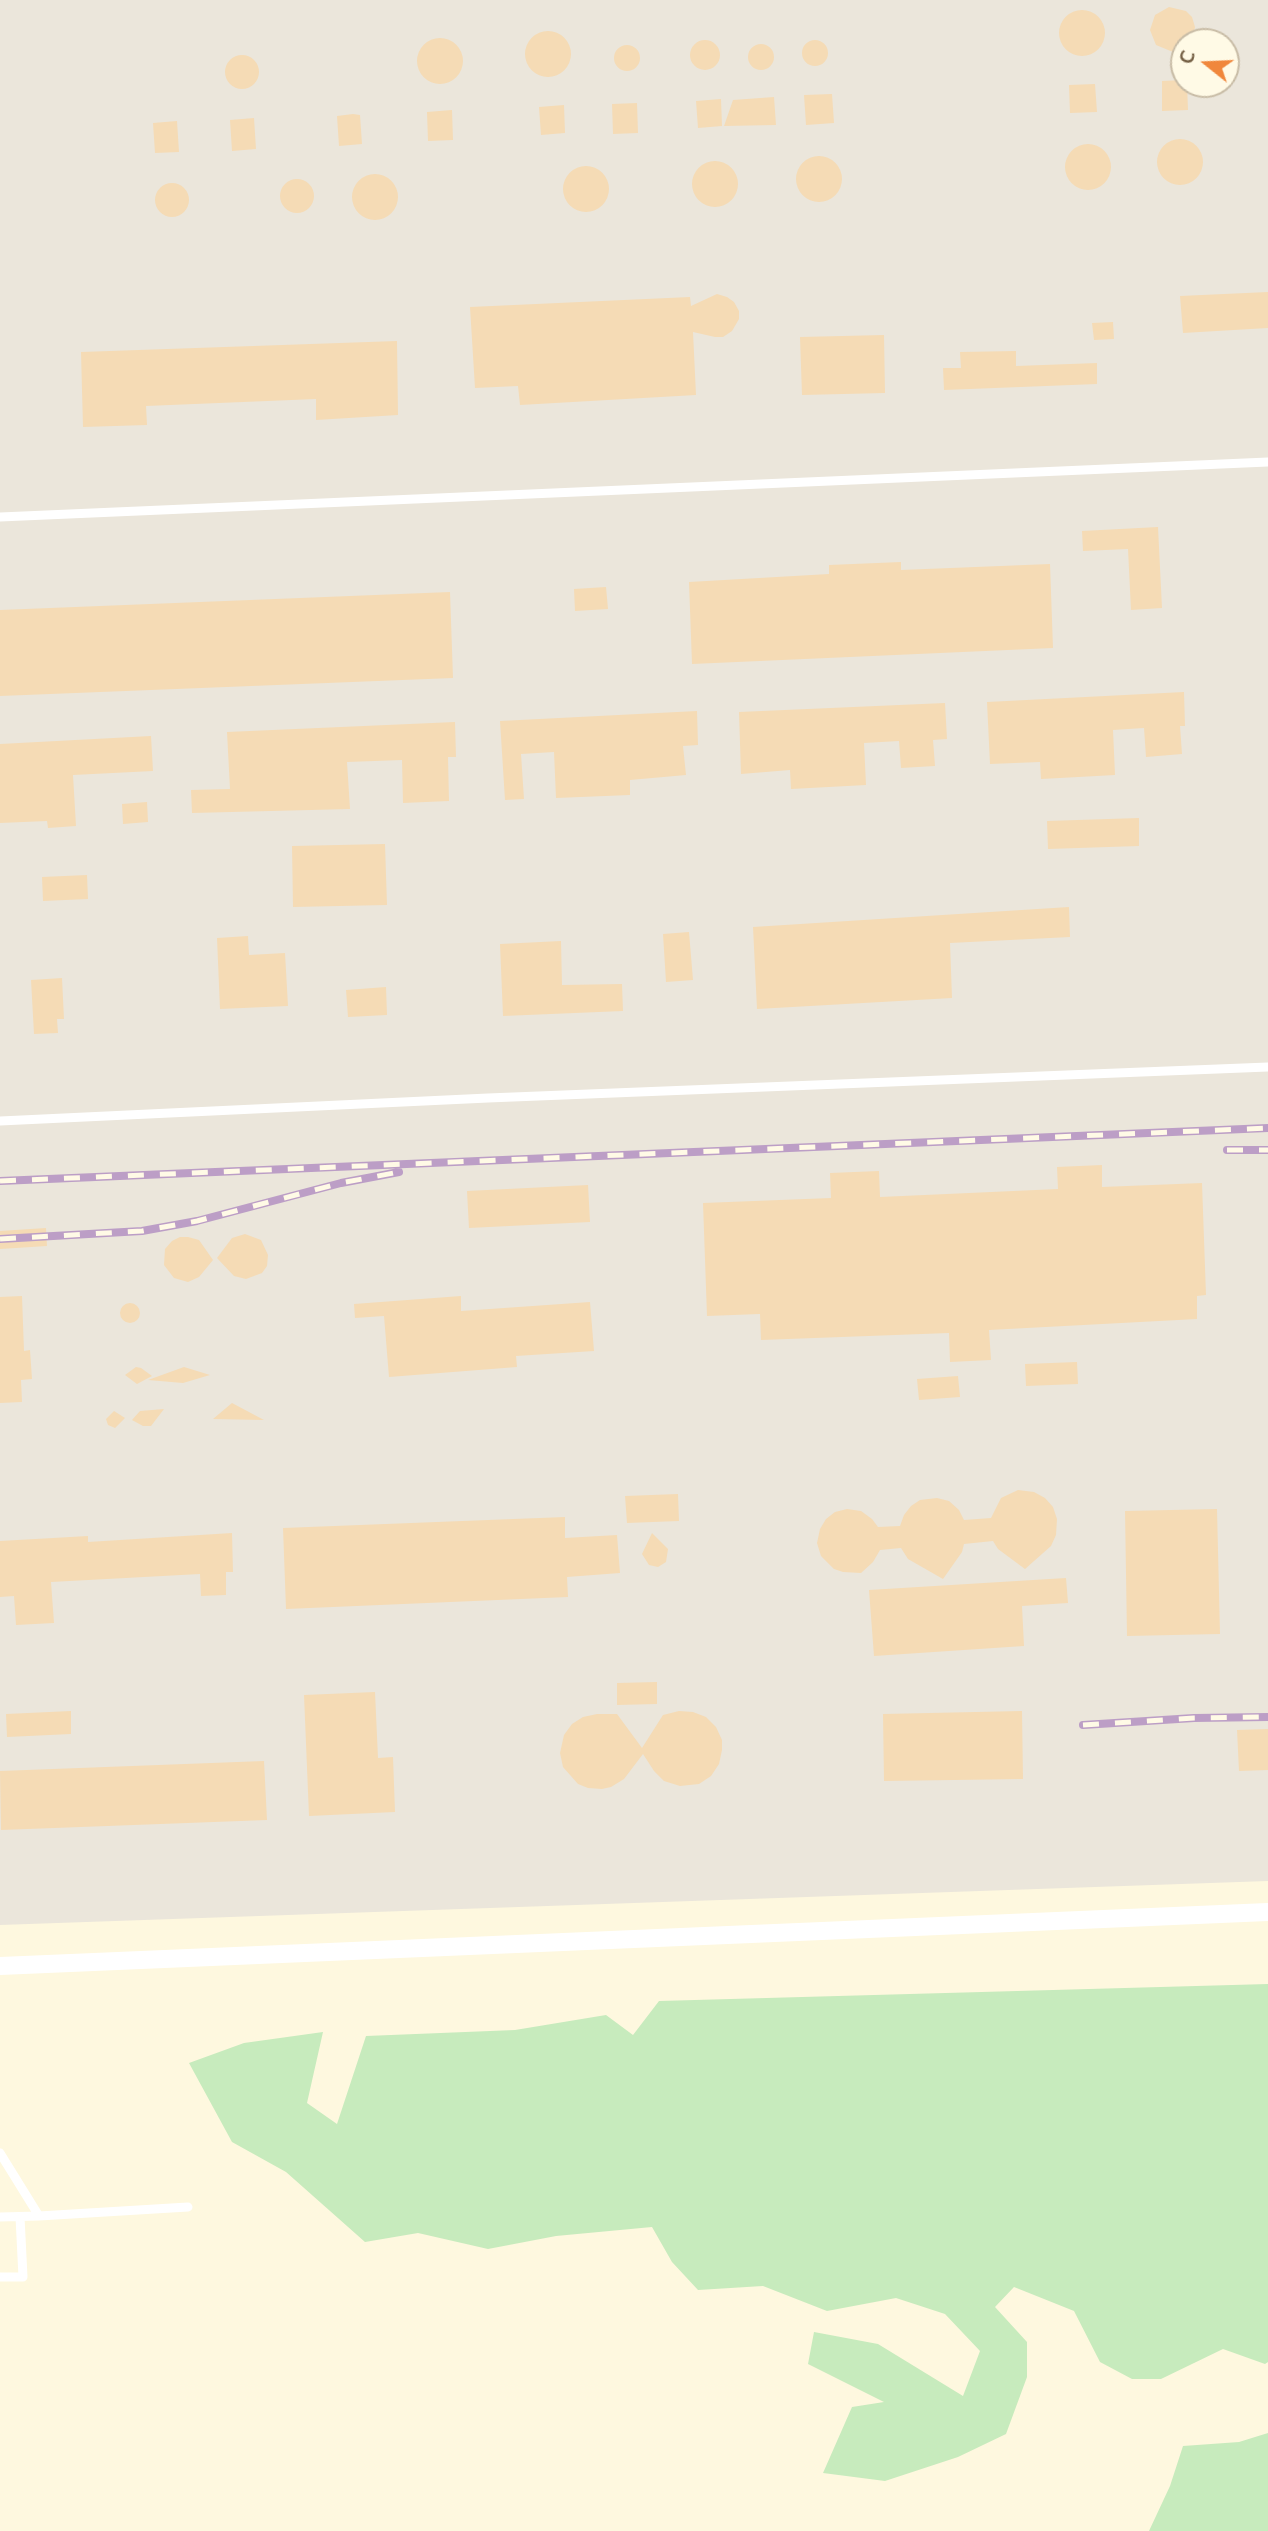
<!DOCTYPE html>
<meta charset="utf-8">
<style>
body{margin:0}
#map{position:relative;width:1268px;height:2531px;overflow:hidden;background:#fef8df;font-family:Mulish,sans-serif}
canvas{display:block}
.north{position:absolute;left:1170px;top:28px;width:70px;height:70px;box-sizing:border-box;background:#fffae6;border:2px solid #c8bca6;border-radius:50%;rotate:288deg;font-size:19px;font-weight:700;line-height:28px;text-align:center;color:#756045}
.north::after{content:'';display:block;margin:auto;width:24px;height:32px;background:#f0873c;clip-path:polygon(50% 0,100% 100%,50% 72%,0 100%)}
</style>
<div id="map">
<canvas width="1268" height="2531"></canvas>
<div class="north">С</div>
</div>
<script>
const ctx = document.querySelector('canvas').getContext('2d');
ctx.lineJoin = 'round';
function fill(path, color) { ctx.fillStyle = color; ctx.fill(path, 'evenodd'); }
const poly = rows => new Path2D(rows.map(r => 'M' + r).join(''));
function trace(path, color, width, dash) { ctx.strokeStyle = color; ctx.lineWidth = width; ctx.lineCap = dash ? 'butt' : 'round'; ctx.setLineDash(dash || []); ctx.stroke(path); }
fill(poly([
 [0,0,1268,0,1268,1881,0,1925],
 [1184,42,1226,42,1226,84,1184,84]
]), '#ebe6db');
fill(poly([
 [1268,1984,1268,2362,1265,2364,1223,2349,1161,2379,1132,2379,1100,2362,1074,2311,1014,2287,995,2307,1027,2342,1027,2377,1006,2434,958,2457,885,2481,823,2473,852,2407,884,2402,808,2364,814,2332,878,2344,963,2396,980,2351,945,2314,896,2298,827,2311,763,2286,698,2290,672,2262,652,2227,556,2236,488,2249,418,2233,365,2242,286,2172,232,2142,189,2063,244,2043,323,2032,307,2103,337,2124,366,2036,515,2030,606,2015,633,2035,659,2001],
 [1268,2433,1268,2531,1149,2531,1170,2486,1183,2446,1239,2442]
]), '#c7ebbd');
fill(poly([
 [1169,7,1186,11,1192,17,1195,27,1192,42,1184,42,1184,49,1173,52,1156,45,1150,30,1155,15],
 '1059 33a23 23 0 1 1 46 0a23 23 0 1 1-46 0Z',
 '525 54a23 23 0 1 1 46 0a23 23 0 1 1-46 0Z',
 '417 61a23 23 0 1 1 46 0a23 23 0 1 1-46 0Z',
 '802 53a13 13 0 1 1 26 0a13 13 0 1 1-26 0Z',
 '690 55a15 15 0 1 1 30 0a15 15 0 1 1-30 0Z',
 '748 57a13 13 0 1 1 26 0a13 13 0 1 1-26 0Z',
 '614 58a13 13 0 1 1 26 0a13 13 0 1 1-26 0Z',
 '225 72a17 17 0 1 1 34 0a17 17 0 1 1-34 0Z',
 [1184,80,1184,84,1187,84,1188,110,1162,111,1162,81],
 [1095,84,1097,112,1070,113,1069,85],
 [832,94,834,123,806,125,804,95],
 [774,97,776,125,724,126,733,100],
 [721,99,722,126,698,128,696,101],
 [637,103,638,133,613,134,612,104],
 [564,105,565,133,541,135,539,107],
 [452,110,453,140,428,141,427,112],
 [353,114,360,115,362,144,339,146,337,116],
 [254,118,256,149,232,151,230,120],
 [177,121,179,152,155,153,153,123],
 '1157 162a23 23 0 1 1 46 0a23 23 0 1 1-46 0Z',
 '1065 167a23 23 0 1 1 46 0a23 23 0 1 1-46 0Z',
 '796 179a23 23 0 1 1 46 0a23 23 0 1 1-46 0Z',
 '692 184a23 23 0 1 1 46 0a23 23 0 1 1-46 0Z',
 '563 189a23 23 0 1 1 46 0a23 23 0 1 1-46 0Z',
 '352 197a23 23 0 1 1 46 0a23 23 0 1 1-46 0Z',
 '280 196a17 17 0 1 1 34 0a17 17 0 1 1-34 0Z',
 '155 200a17 17 0 1 1 34 0a17 17 0 1 1-34 0Z',
 [1268,292,1268,328,1183,333,1180,296],
 [717,294,727,297,734,302,739,311,739,319,732,331,723,337,715,337,693,332,696,395,520,405,518,386,475,388,470,307,690,297,691,306],
 [1113,322,1114,339,1094,340,1092,323],
 [884,335,885,393,802,395,800,337],
 [397,341,398,415,316,420,316,399,146,406,147,425,83,427,81,352],
 [1016,351,1016,366,1097,363,1097,384,944,390,943,368,961,368,960,352],
 [1158,527,1162,608,1131,610,1128,549,1083,551,1082,531],
 [901,562,901,570,1050,564,1053,648,692,664,689,582,829,574,829,565],
 [606,587,608,609,575,611,574,589],
 [450,592,453,678,0,696,0,610],
 [1184,692,1185,726,1180,726,1182,754,1146,757,1144,728,1113,730,1115,775,1041,779,1040,762,990,764,987,702],
 [945,703,947,739,933,740,935,766,901,768,899,741,864,743,866,785,791,789,790,770,741,774,739,712],
 [697,711,698,745,683,746,686,775,630,780,630,795,556,798,554,752,521,754,524,799,505,800,500,721],
 [455,722,456,757,448,757,449,801,403,803,402,760,347,762,350,809,192,813,191,790,230,789,227,732],
 [151,736,153,771,73,775,76,826,48,828,47,821,0,823,0,744],
 [147,802,148,822,123,824,122,804],
 [1139,818,1139,846,1048,849,1047,821],
 [385,844,387,905,293,907,292,846],
 [87,875,88,899,43,901,42,877],
 [1069,907,1070,937,950,943,952,998,757,1009,753,927],
 [689,932,693,980,666,982,663,934],
 [248,936,249,955,285,953,288,1006,220,1009,217,938],
 [561,941,562,985,622,984,623,1011,503,1016,500,944],
 [62,978,64,1019,57,1019,58,1033,34,1034,31,980],
 [386,987,387,1015,348,1017,346,990],
 [1102,1165,1102,1187,1202,1183,1206,1295,1197,1296,1197,1319,989,1330,991,1360,950,1362,949,1333,761,1340,760,1314,707,1316,703,1203,831,1198,830,1173,879,1171,880,1197,1058,1189,1057,1167],
 [588,1185,590,1222,469,1228,467,1191],
 [46,1228,47,1246,0,1249,0,1231],
 [245,1234,261,1240,268,1255,267,1266,262,1273,246,1279,234,1276,217,1258,232,1238],
 [180,1237,188,1237,199,1240,213,1260,199,1277,188,1282,174,1278,164,1265,165,1249,172,1241],
 [22,1296,24,1351,30,1350,32,1379,21,1380,22,1402,0,1403,0,1297],
 [461,1296,461,1311,590,1302,594,1351,516,1356,517,1367,389,1377,384,1316,355,1318,354,1304],
 '120 1313a10 10 0 1 1 20 0a10 10 0 1 1-20 0Z',
 [1077,1362,1078,1384,1026,1386,1025,1364],
 [136,1367,141,1368,152,1376,137,1384,125,1375],
 [184,1367,210,1375,183,1383,148,1380],
 [958,1376,960,1397,919,1400,917,1379],
 [232,1403,264,1420,213,1419],
 [164,1409,151,1426,143,1426,132,1420,140,1411],
 [114,1411,125,1418,115,1428,108,1425,106,1419],
 [1018,1490,1034,1492,1045,1498,1053,1507,1057,1519,1056,1535,1051,1546,1025,1569,998,1549,993,1541,964,1544,962,1552,943,1579,908,1559,901,1548,880,1550,873,1562,861,1573,843,1572,834,1569,821,1556,817,1543,820,1529,826,1519,835,1512,847,1509,861,1511,872,1519,878,1527,900,1526,904,1515,911,1506,920,1500,937,1498,949,1501,959,1510,964,1520,991,1518,1001,1498],
 [678,1494,679,1521,627,1523,625,1496],
 [1217,1509,1220,1634,1127,1636,1125,1511],
 [565,1517,565,1538,617,1535,620,1573,567,1577,568,1597,286,1609,283,1528],
 [232,1533,233,1572,226,1572,226,1595,201,1596,200,1574,51,1582,54,1623,16,1625,14,1596,0,1597,0,1541,88,1536,88,1542],
 [652,1533,668,1549,666,1562,658,1567,649,1565,642,1554],
 [1066,1578,1068,1603,1022,1606,1024,1646,874,1656,869,1590],
 [657,1682,657,1704,617,1705,617,1683],
 [375,1692,378,1758,393,1757,395,1812,309,1816,304,1695],
 [71,1711,71,1734,7,1737,6,1714],
 [679,1711,693,1712,706,1717,716,1727,722,1740,722,1750,719,1764,711,1776,699,1784,680,1786,664,1781,654,1771,643,1754,624,1779,611,1787,602,1789,588,1788,578,1784,563,1767,560,1753,564,1735,572,1724,583,1717,597,1714,617,1714,642,1748,663,1715],
 [1022,1711,1023,1779,884,1781,883,1714],
 [1268,1729,1268,1770,1239,1771,1237,1730],
 [264,1761,267,1820,1,1830,0,1771]
]), '#f5dbb5');
trace(poly([
 [0,517,1268,462],
 [0,1121,488,1098,1268,1067],
 [0,2153,39,2216,188,2207],
 [0,2217,39,2216],
 [0,2277,23,2277,20,2217]
]), '#fff', 9);
trace(poly([
 [0,1966,1268,1912]
]), '#fff', 18);
const rail = poly([
 [1227,1150,1268,1150],
 [0,1181,1268,1128],
 [0,1239,142,1231,197,1221,341,1183,399,1172],
 [1083,1725,1194,1718,1268,1717]
]);
trace(rail, '#bc9ec6', 8);
trace(rail, '#fffae6', 5, [16]);
</script>
